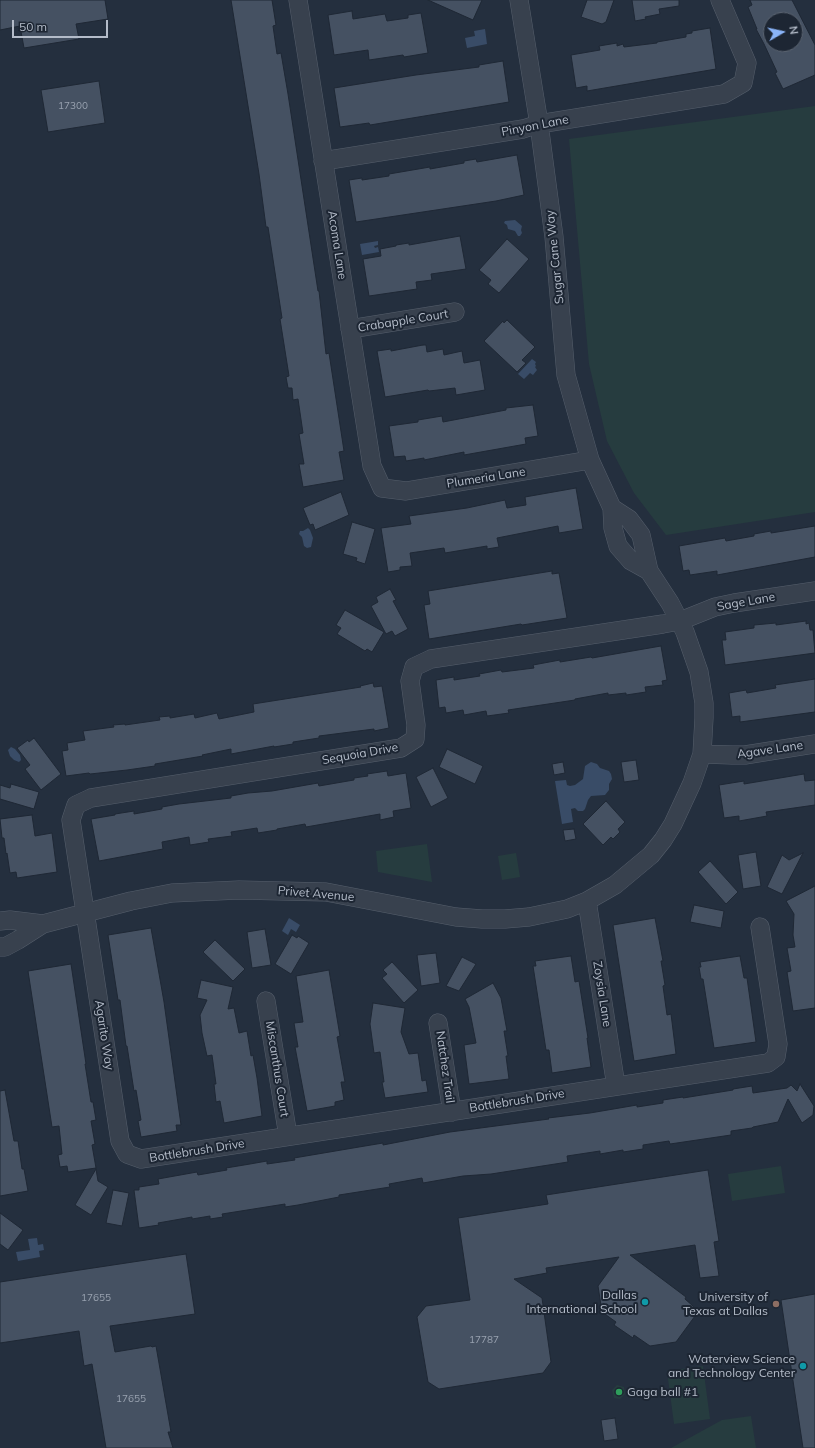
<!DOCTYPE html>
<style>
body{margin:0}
#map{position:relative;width:815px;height:1448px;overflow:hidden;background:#242f3e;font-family:Mulish,sans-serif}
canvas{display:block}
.north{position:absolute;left:763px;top:12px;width:40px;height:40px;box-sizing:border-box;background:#1d2633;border:1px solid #59626f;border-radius:50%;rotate:81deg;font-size:11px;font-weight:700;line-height:16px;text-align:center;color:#b4bcc9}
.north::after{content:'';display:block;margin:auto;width:14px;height:18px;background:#8ab4f8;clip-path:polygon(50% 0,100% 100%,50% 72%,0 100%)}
.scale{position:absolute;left:12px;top:20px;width:96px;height:18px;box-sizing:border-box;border:2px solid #b4bcc9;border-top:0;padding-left:5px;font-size:12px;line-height:14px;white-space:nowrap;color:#b4bcc9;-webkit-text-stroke:3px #1d2633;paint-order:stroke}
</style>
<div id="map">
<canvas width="815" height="1448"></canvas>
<div class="north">N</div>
<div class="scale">50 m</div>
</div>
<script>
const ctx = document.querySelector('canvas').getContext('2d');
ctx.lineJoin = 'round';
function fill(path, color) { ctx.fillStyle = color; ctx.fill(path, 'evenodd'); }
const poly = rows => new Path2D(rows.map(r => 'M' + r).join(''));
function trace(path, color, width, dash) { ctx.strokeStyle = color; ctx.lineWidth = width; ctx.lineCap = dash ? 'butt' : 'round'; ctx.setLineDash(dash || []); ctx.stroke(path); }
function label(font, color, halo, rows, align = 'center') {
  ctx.font = font + ' Mulish,sans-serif'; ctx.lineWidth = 4; ctx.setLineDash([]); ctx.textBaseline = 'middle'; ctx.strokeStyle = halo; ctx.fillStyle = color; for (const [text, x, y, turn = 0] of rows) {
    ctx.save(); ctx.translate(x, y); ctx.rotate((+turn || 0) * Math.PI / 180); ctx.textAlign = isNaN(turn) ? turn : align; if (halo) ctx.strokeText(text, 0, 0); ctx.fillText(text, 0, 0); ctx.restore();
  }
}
fill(poly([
 [815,106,815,512,666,535,634,493,607,441,589,364,569,139],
 [427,844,432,882,378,872,376,851],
 [516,853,520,877,502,880,498,856],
 [781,1166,785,1193,732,1201,728,1174],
 [703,1366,710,1419,674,1424,667,1371],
 [617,1385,624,1387,625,1394,620,1399,614,1398,612,1390],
 [751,1416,756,1448,671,1448,722,1420]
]), '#263c3f');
fill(poly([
 [485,29,487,44,467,48,465,38,475,36,474,31],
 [515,220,522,226,521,230,522,233,520,236,518,236,515,231,508,229,507,225,504,223,505,221],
 [378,241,378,245,374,246,375,248,378,247,379,252,362,255,360,244],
 [532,359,536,362,535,364,536,366,535,367,537,370,533,375,530,373,524,379,518,374],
 [308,528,310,530,313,538,311,547,307,548,304,546,302,537,299,534,300,531,303,531],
 [11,747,15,749,20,755,21,760,19,762,14,760,10,756,8,750],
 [591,762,597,764,600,768,609,771,611,774,612,779,609,784,609,790,605,795,591,796,588,800,585,809,583,811,578,811,575,808,571,809,573,822,562,824,555,781,566,780,567,785,570,786,575,785,583,779,585,766],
 [289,918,300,925,296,932,291,929,288,935,282,931],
 [37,1238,38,1245,43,1244,44,1250,39,1251,40,1257,18,1261,16,1252,30,1250,28,1239]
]), '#394c67');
const building = poly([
 [0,0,105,0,108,19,76,24,79,39,24,48,20,26,0,30,0,0],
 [231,0,272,0,276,25,273,26,277,54,281,53,288,94,318,291,319,291,326,354,329,353,344,451,339,452,344,480,303,487,299,464,304,464,299,434,303,433,298,399,293,400,292,388,288,388,286,377,289,376,280,319,282,318,268,227,266,227,259,174,231,0],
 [428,0,482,0,473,20,428,0],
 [587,0,614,0,606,22,602,24,581,17,587,0],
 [632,0,679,0,679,6,659,9,660,14,645,17,646,19,635,21,632,0],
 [750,0,792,0,815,45,815,75,783,89,775,73,777,72,764,44,756,29,757,29,748,7,752,5,750,0],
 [771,20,795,20,795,44,771,44,771,20],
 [352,11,353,19,385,14,387,21,408,18,408,15,421,13,428,53,404,57,403,55,369,60,368,50,334,55,328,15,352,11],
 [710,28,716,69,587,91,587,86,576,88,571,55,600,50,599,46,617,43,617,46,623,44,624,47,657,43,657,42,686,37,686,34,692,33,692,31,710,28],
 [503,61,509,102,370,125,369,123,340,127,334,88,416,75,479,67,479,65,503,61],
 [99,81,105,123,48,132,41,90,99,81],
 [517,155,524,195,496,201,356,222,349,180,362,178,362,180,389,176,389,174,430,167,430,169,464,163,464,161,476,159,477,162,517,155],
 [460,236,466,269,431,274,432,280,416,282,417,289,369,296,363,259,381,256,380,249,396,246,396,245,409,243,409,245,460,236],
 [507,239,529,259,499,293,488,284,491,280,479,270,507,239],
 [507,320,535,347,522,360,526,363,517,372,484,341,503,321,504,323,507,320],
 [423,345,426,345,427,352,443,349,444,355,462,351,464,363,480,360,485,390,456,395,455,388,429,391,428,390,385,397,377,351,391,349,391,351,423,345],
 [533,405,538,436,525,438,526,444,464,455,464,452,424,460,424,458,406,461,405,456,394,457,389,426,418,422,418,420,442,416,443,422,506,410,506,408,533,405],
 [576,488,583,529,559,533,558,526,497,538,499,547,487,549,487,546,445,553,444,548,410,553,412,566,400,567,400,570,388,572,381,528,411,524,409,516,467,508,505,500,507,508,526,505,525,497,576,488],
 [341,492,349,515,315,530,313,524,310,525,303,508,341,492],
 [352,522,375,529,365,564,356,561,357,558,343,554,352,522],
 [815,526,815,557,717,575,717,571,690,575,689,570,683,571,679,546,725,538,726,541,754,536,754,534,771,531,771,533,815,526],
 [552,571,552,574,559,573,567,618,522,625,521,624,429,639,424,605,430,604,428,591,552,571],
 [390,589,396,600,393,601,408,629,395,636,392,631,386,634,371,606,378,602,376,597,390,589],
 [345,610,384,632,372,652,367,649,365,651,337,634,341,628,336,625,345,610],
 [806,621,806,624,809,623,810,630,813,630,815,653,725,665,722,640,726,640,725,632,754,628,754,625,776,623,776,625,806,621],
 [661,646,667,680,662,681,663,685,645,687,646,692,626,695,626,693,608,695,608,693,575,699,575,700,508,710,509,713,487,716,486,711,464,715,463,710,446,713,445,707,439,708,436,680,454,677,454,680,480,676,479,674,501,670,502,672,534,668,533,665,560,660,560,662,591,657,592,658,661,646],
 [815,679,815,712,740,722,740,716,732,717,729,693,746,690,747,693,776,688,775,685,815,679],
 [373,683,374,687,382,686,389,728,374,731,374,729,319,736,319,738,293,742,293,744,274,747,274,746,231,754,231,749,202,755,203,756,155,764,155,766,127,770,90,774,89,773,66,776,62,751,68,750,67,743,85,740,83,731,114,727,113,725,125,724,125,725,160,720,159,717,170,716,170,718,194,714,195,718,217,713,219,719,254,712,253,704,361,687,360,686,373,683],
 [34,738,61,774,41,790,25,769,30,765,17,748,28,740,29,742,34,738],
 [447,749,483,766,475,784,439,767,447,749],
 [636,760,639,780,624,782,621,762,636,760],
 [563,762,565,773,554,775,552,764,563,762],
 [433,768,448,798,431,807,416,777,433,768],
 [387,771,388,776,406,773,411,808,393,811,394,817,380,820,380,814,306,827,305,824,277,829,277,830,258,833,257,828,231,832,232,836,208,839,209,842,190,845,189,837,162,842,163,849,99,861,91,819,115,815,115,814,134,811,134,814,162,809,162,807,179,804,231,798,231,796,248,793,272,791,318,783,319,786,348,781,354,780,354,778,368,776,367,774,387,771],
 [804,774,805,781,815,780,815,805,766,812,767,816,739,821,739,816,724,818,719,785,744,781,744,784,804,774],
 [11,784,39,792,34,809,0,799,0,785,10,788,11,784],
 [606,801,625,822,618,829,620,832,613,839,611,837,603,845,583,824,606,801],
 [32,815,35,836,52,833,57,872,17,878,16,872,10,873,7,853,6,854,4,838,2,838,0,819,32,815],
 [574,829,576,839,565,841,563,830,574,829],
 [756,852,761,886,743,889,738,855,756,852],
 [803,853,782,894,767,887,782,855,789,860,803,853],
 [710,861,738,892,726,904,698,872,710,861],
 [815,886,815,1008,793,1011,787,972,791,971,787,948,795,947,793,935,794,914,786,901,815,886],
 [694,905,724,911,721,928,690,922,694,905],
 [655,918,663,961,661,961,665,985,663,986,667,1015,671,1014,676,1054,634,1061,613,925,655,918],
 [151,928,164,1002,181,1125,176,1125,177,1131,141,1137,138,1121,141,1120,136,1090,134,1091,127,1046,126,1046,120,1000,118,1000,108,935,151,928],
 [265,929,271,965,252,968,247,932,265,929],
 [292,935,297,938,298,936,309,943,291,974,275,964,292,935],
 [215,940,245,969,233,981,203,952,215,940],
 [436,953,440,983,421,986,417,955,436,953],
 [571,956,575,982,579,981,588,1038,587,1038,591,1067,552,1073,549,1050,546,1050,533,966,536,966,535,961,571,956],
 [740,956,744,978,747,978,756,1042,714,1048,703,979,701,979,699,967,701,967,700,962,740,956],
 [462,957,476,964,459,991,446,986,462,957],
 [392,962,418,990,404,1003,382,978,387,974,383,970,392,962],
 [71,964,86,1064,85,1064,91,1102,93,1102,96,1120,91,1121,95,1144,92,1145,96,1168,68,1172,67,1166,60,1167,58,1155,62,1154,59,1126,52,1127,28,971,71,964],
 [329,970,340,1036,337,1037,345,1082,341,1082,344,1100,335,1102,335,1106,307,1111,295,1047,298,1047,294,1023,303,1022,296,976,329,970],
 [201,980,233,987,228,1009,234,1008,239,1033,247,1031,251,1056,253,1055,257,1078,262,1116,224,1123,220,1101,216,1102,214,1084,216,1084,212,1055,207,1056,202,1033,200,1015,207,1000,197,998,201,980],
 [493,983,501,998,507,1031,504,1031,508,1056,506,1056,509,1079,469,1084,464,1045,476,1043,469,1007,465,999,493,983],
 [373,1003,405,1008,401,1032,409,1054,418,1053,422,1081,426,1080,428,1092,385,1098,382,1082,384,1082,380,1052,374,1053,370,1024,373,1003],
 [800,1084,814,1106,813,1115,802,1123,788,1099,778,1122,753,1127,752,1128,731,1131,731,1135,670,1144,669,1141,643,1145,643,1149,623,1152,623,1150,600,1154,600,1151,567,1156,568,1162,491,1174,463,1176,423,1183,422,1178,389,1184,390,1187,339,1195,339,1197,298,1205,285,1207,285,1204,222,1214,223,1217,210,1219,210,1216,192,1219,192,1217,158,1223,159,1225,139,1228,134,1190,139,1190,139,1187,159,1184,158,1179,197,1172,198,1175,227,1170,226,1168,250,1164,267,1161,267,1164,295,1160,294,1158,359,1147,383,1143,383,1145,450,1132,549,1119,548,1118,590,1113,637,1105,637,1107,663,1103,663,1100,683,1097,683,1098,733,1090,733,1089,752,1086,753,1093,787,1088,791,1085,797,1091,800,1084],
 [5,1090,14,1141,18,1141,22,1169,24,1169,28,1191,0,1196,0,1091,5,1090],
 [96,1169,98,1181,108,1187,91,1215,75,1205,96,1169],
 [708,1170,719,1241,714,1242,719,1276,700,1278,695,1245,630,1255,686,1297,685,1299,693,1306,695,1316,676,1342,650,1346,634,1335,633,1338,614,1325,616,1322,602,1312,598,1286,619,1257,546,1268,547,1273,514,1279,542,1298,551,1362,543,1373,439,1389,428,1382,417,1317,426,1306,470,1300,458,1218,548,1204,546,1195,708,1170],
 [113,1190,129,1193,122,1226,106,1223,113,1190],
 [0,1213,23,1230,8,1250,0,1244,0,1213],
 [186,1254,195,1314,110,1326,115,1352,151,1346,152,1347,156,1346,171,1432,168,1432,173,1448,106,1448,92,1364,84,1366,79,1331,0,1343,0,1282,186,1254],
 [815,1294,815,1448,803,1448,781,1300,815,1294],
 [615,1418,618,1439,604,1441,601,1420,615,1418]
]);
fill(building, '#455162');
trace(building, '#1f2835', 1);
const minor = poly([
 [298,0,372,466,382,488,406,491,590,460],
 [519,0,539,124,554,237,566,375,590,460,612,508,613,528,618,546,631,561,649,571],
 [323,161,523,129,539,124,724,94,743,83,747,63,720,0],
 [350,329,455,312],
 [702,754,732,755,745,755,815,744],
 [587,901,616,1086],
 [0,921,10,920,43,924,131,901,172,893,239,890,326,892,456,917,482,919,505,919,529,917,567,909,587,901,615,885,651,855,663,840,673,824,692,783,702,754,704,718,704,703,699,672,685,632,670,603,649,571,641,535,629,519,612,508],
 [760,927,778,1044,776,1057,768,1063,141,1159,127,1154,120,1141,71,820,76,805,91,798,401,748,415,739,416,725,410,681,414,667,431,659,663,624,680,621,715,607,734,603,815,591],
 [0,947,5,947,18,940,43,924],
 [266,1001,288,1136],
 [438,1023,452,1112]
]);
trace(minor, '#565f6c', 19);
trace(minor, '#38414e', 18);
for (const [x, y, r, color] of [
 [645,1302,4,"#0f9aa8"],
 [776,1304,4,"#8d6e63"],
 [803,1366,4,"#0f9aa8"],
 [619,1392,4,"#2e9e5b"]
]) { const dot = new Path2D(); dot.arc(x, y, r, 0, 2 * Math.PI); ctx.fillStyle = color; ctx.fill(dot); trace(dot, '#1d2633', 1.5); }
label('10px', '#98a1af', null, [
 ["17300",73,106],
 ["17655",96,1298],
 ["17787",484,1340],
 ["17655",131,1399]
]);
label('12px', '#b4bcc9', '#1d2633', [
 ["Pinyon Lane",535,126,-11],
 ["Acoma Lane",337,245,81],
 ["Sugar Cane Way",555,257,-96],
 ["Crabapple Court",403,321,-9],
 ["Plumeria Lane",486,478,-9],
 ["Sage Lane",746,602,-10],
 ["Agave Lane",770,750,-8],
 ["Sequoia Drive",360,754,-10],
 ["Privet Avenue",316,894,5],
 ["Zoysia Lane",602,994,81],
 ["Agarito Way",104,1035,81],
 ["Natchez Trail",445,1067,82],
 ["Miscanthus Court",277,1069,81],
 ["Bottlebrush Drive",517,1101,-9],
 ["Bottlebrush Drive",197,1151,-9]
]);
label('12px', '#b4bcc9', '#1d2633', [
 ["Dallas",637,1295],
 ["International School",637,1309],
 ["University of",768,1297],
 ["Texas at Dallas",768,1311],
 ["Waterview Science",795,1359],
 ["and Technology Center",795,1373],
 ["Gaga ball #1",627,1392,"left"]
], 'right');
</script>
